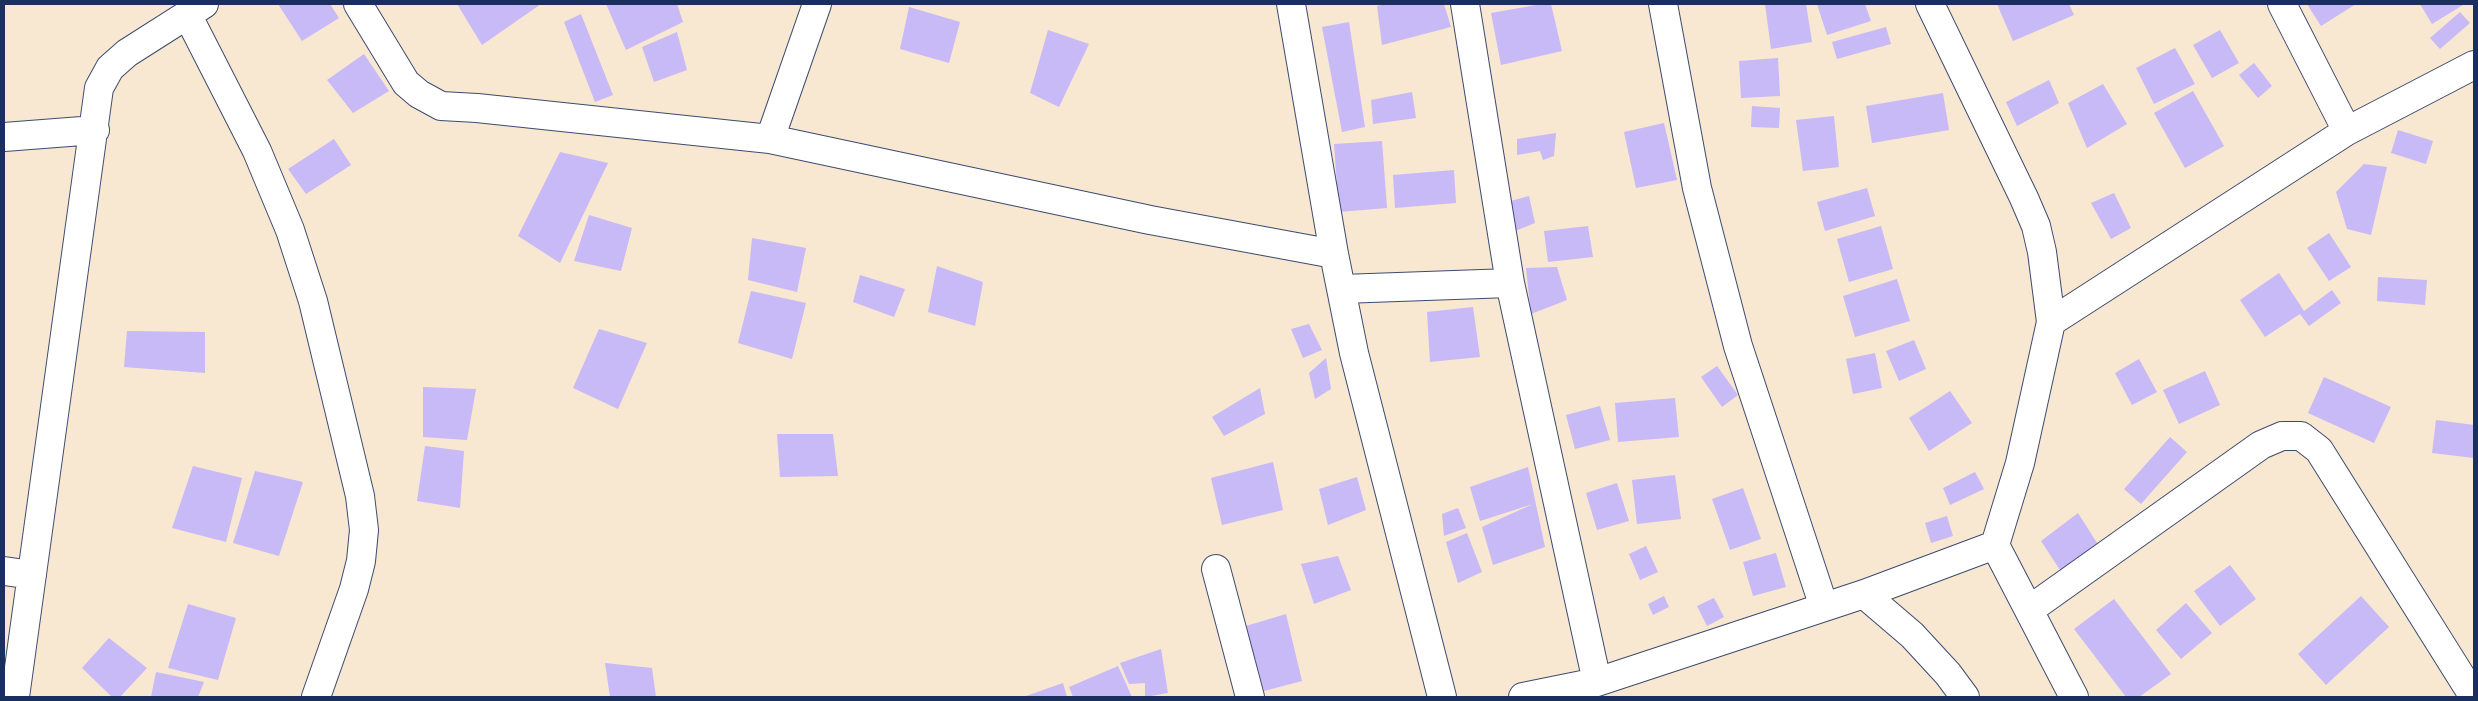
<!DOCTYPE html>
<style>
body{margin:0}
#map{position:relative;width:2478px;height:701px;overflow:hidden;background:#f8e7d1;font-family:Mynerve,sans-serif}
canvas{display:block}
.frame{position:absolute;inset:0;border:5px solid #1b2f5e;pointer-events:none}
</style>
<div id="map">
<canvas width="2478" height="701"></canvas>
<div class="frame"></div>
</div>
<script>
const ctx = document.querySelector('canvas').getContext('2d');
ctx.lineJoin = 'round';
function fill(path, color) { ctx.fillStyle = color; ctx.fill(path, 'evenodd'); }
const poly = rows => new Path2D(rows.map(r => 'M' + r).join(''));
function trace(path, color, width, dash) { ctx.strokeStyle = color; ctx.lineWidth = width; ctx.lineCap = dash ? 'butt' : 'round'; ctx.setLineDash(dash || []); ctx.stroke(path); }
fill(poly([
 [278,4,330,4,339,18,302,41],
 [457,4,541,4,482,45],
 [606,4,677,4,683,22,626,50],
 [1384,4,1444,4,1451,27,1382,45,1377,6],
 [1542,4,1551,4,1562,51,1501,65,1491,13],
 [1765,4,1806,4,1812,42,1771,49],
 [1817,4,1865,4,1871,21,1827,35],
 [1997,4,2069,4,2074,15,2013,41],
 [2307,4,2356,4,2321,26],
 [2420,4,2462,4,2463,5,2432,24],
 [909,7,960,22,949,63,900,49],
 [2460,12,2470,23,2440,49,2430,38],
 [581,14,613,95,595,102,564,22],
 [1349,22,1365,127,1342,132,1322,27],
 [1886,27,1891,44,1837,59,1832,42],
 [1048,30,1089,44,1059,107,1030,93],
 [2220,30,2239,63,2212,78,2193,45],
 [677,32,687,70,654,82,642,47],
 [2175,48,2195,84,2154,104,2136,68],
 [364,54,389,91,353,113,327,80],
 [1778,58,1780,96,1741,98,1739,61],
 [2254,63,2272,86,2258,98,2239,75],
 [2049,80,2059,103,2017,126,2006,102],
 [2103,84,2127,124,2087,148,2068,103],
 [2193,91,2224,146,2185,168,2154,113],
 [1412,92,1416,118,1373,124,1371,100],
 [1943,93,1949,130,1872,143,1866,106],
 [1752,106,1780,108,1779,128,1751,127],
 [1834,116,1839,167,1803,171,1796,120],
 [1664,123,1677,180,1636,188,1624,132],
 [2398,130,2433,141,2426,164,2391,153],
 [1556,133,1554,156,1543,160,1540,151,1517,155,1517,139],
 [334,139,351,165,306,194,288,169],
 [1382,141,1387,208,1339,212,1334,144],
 [560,152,608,163,560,263,518,236],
 [2364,164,2387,167,2371,235,2347,229,2336,192],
 [1454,170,1456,203,1395,208,1393,175],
 [1867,188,1875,216,1825,231,1817,202],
 [2114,193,2131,228,2111,239,2091,203],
 [1529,196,1535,223,1515,231,1507,202],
 [589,215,632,228,621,271,574,261],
 [1588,226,1593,257,1548,262,1544,231],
 [1881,226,1893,269,1849,282,1837,239],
 [2329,233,2351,267,2329,281,2307,248],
 [752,238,806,248,797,292,748,280],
 [937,266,983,282,975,326,928,312],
 [1557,267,1567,300,1531,314,1526,268],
 [2279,273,2304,311,2332,290,2341,303,2309,326,2300,314,2265,337,2240,300],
 [860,275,905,289,894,317,853,302],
 [2378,277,2427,280,2425,305,2377,301],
 [1897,279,1910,321,1855,337,1843,296],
 [751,291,806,303,792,359,738,343],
 [1473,307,1480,357,1430,362,1427,312],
 [1309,324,1322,350,1303,358,1291,329],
 [599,329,647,343,618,409,573,388],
 [127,331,205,332,205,373,124,367],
 [1914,340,1926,369,1899,381,1886,351],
 [1875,353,1882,388,1853,394,1846,359],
 [1326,358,1331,389,1315,399,1309,373],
 [2139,359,2157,392,2132,405,2115,373],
 [1717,366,1738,395,1722,407,1701,377],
 [2205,371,2220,405,2179,424,2163,390],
 [2324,377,2391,407,2374,443,2308,413],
 [423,387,476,389,467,440,423,437],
 [1260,388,1265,414,1224,436,1212,417],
 [1950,391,1972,423,1929,451,1909,418],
 [1675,398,1679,437,1618,442,1615,403],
 [1600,406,1610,440,1575,449,1566,415],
 [2436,420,2474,425,2474,458,2432,453],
 [777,434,833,434,838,476,780,477],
 [2170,437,2187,452,2141,504,2124,489],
 [425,446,464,451,460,508,417,501],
 [1273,462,1283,510,1222,525,1211,478],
 [193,466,242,478,226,542,172,528],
 [1528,467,1545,547,1493,565,1482,527,1533,504,1480,521,1470,487],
 [255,471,303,482,279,556,233,543],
 [1975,472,1984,489,1950,505,1943,488],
 [1675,475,1681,519,1637,524,1632,480],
 [1357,477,1366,510,1328,525,1319,489],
 [1617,483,1629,521,1597,530,1586,493],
 [1743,488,1761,539,1730,550,1712,499],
 [1458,508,1466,528,1444,536,1442,514],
 [2078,513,2099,546,2062,573,2041,541],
 [1947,516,1953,536,1931,543,1925,523],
 [1467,533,1482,572,1458,583,1446,542],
 [1646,546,1658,572,1640,580,1629,554],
 [1776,553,1786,587,1753,596,1743,562],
 [1338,556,1351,590,1314,604,1301,564],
 [2230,565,2256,599,2220,626,2194,591],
 [1664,596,1669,607,1653,615,1648,604],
 [2361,596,2389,627,2326,685,2298,654],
 [1714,598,1724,617,1707,626,1697,606],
 [2114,599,2171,674,2139,697,2126,697,2074,629],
 [2186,603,2212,633,2181,659,2156,630],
 [188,604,236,618,218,680,168,668],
 [1286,614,1302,681,1264,691,1246,626],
 [109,638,147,668,120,697,112,697,82,668],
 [1161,649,1168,693,1145,697,1145,683,1129,684,1120,663],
 [605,663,652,668,656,697,610,697],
 [1118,666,1132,697,1073,697,1069,687],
 [156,672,204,682,198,697,151,697],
 [1063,683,1067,697,1023,697]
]), '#c8b9f7');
const minor = poly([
 [358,4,406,83,419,94,441,106,477,108,770,139,817,4],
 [1291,4,1334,254,1354,353,1442,697],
 [1465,4,1510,283,1597,682],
 [1663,4,1697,188,1738,346,1824,607],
 [1930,4,2024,198,2036,226,2042,252,2051,322],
 [2282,4,2347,131],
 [187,14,257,151,290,230,313,301,360,496,364,530,361,561,354,589,316,697],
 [4,137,95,130],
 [770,139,1150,220,1334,254],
 [1342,289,1510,283],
 [1995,545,2020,463,2051,322,2347,131,2474,65],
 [1216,569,1250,697],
 [4,571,32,575],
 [1864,594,1912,635,1948,674,1965,697],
 [2029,610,2261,445,2282,436,2301,436,2319,450,2474,697],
 [15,697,99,88,110,68,127,53,204,4],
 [1523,697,1597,682,1864,594,1995,545,2074,697]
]);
trace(minor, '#3c4b6f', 30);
trace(minor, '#fff', 28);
</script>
